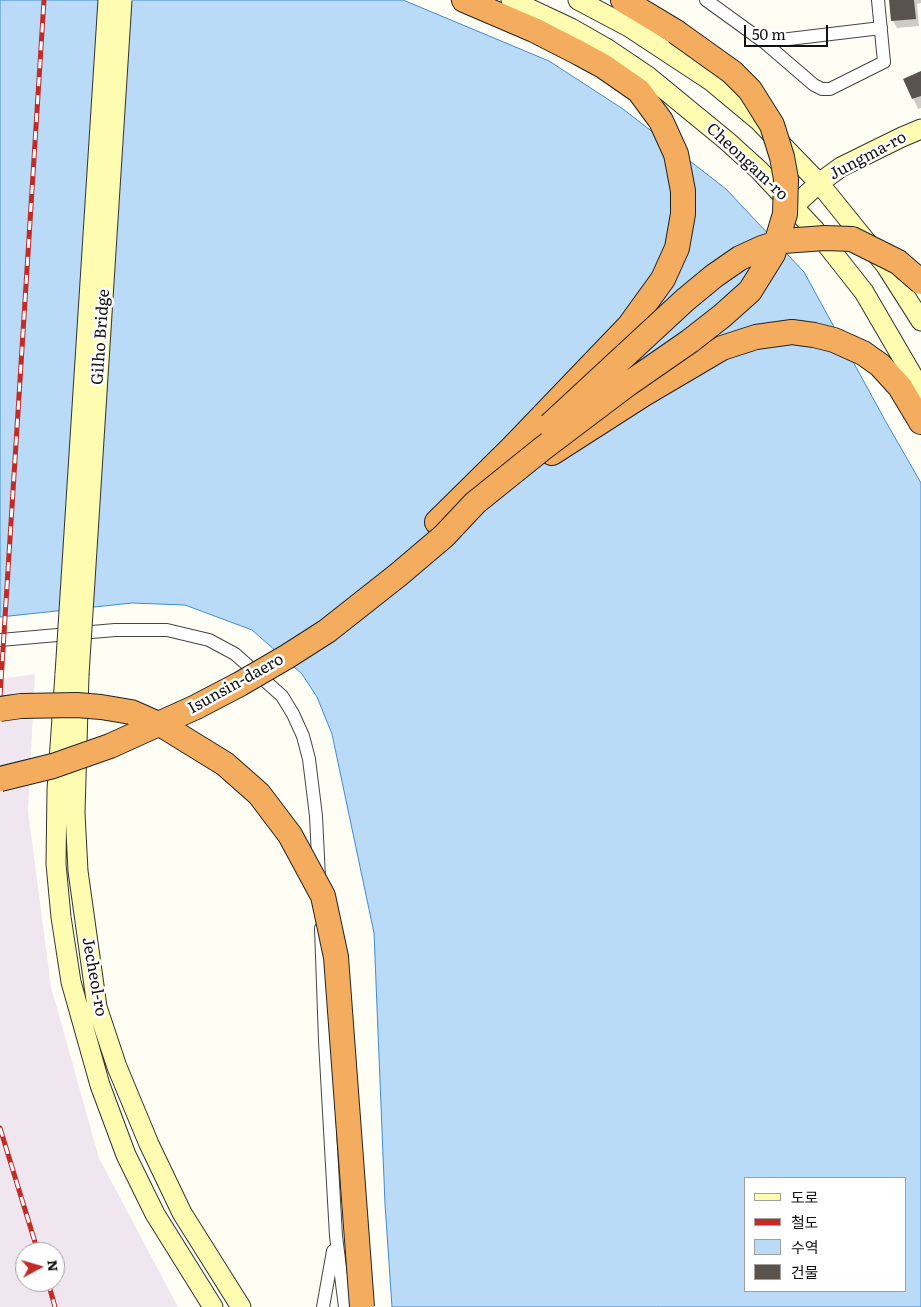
<!DOCTYPE html>
<meta charset="utf-8">
<style>
body{margin:0}
#map{position:relative;width:921px;height:1307px;overflow:hidden;background:#fffef5;font-family:Literata,"Noto Sans KR",serif}
canvas{display:block}
.legend{position:absolute;left:744px;top:1177px;width:162px;height:115px;box-sizing:border-box;background:#fff;border:1px solid #a0a0a0;margin:0;padding:6px 9px;list-style:none;font-size:15px;color:#111}
.legend li{display:flex;align-items:center;gap:10px;height:25px}
.legend b{width:25px;border:1px solid #a0a0a0}
.north{position:absolute;left:15px;top:1242px;width:50px;height:50px;box-sizing:border-box;background:#fff;border:1px solid #a0a0a0;border-radius:50%;rotate:84deg;font-size:14px;font-weight:700;line-height:20px;text-align:center;color:#111}
.north::after{content:'';display:block;margin:auto;width:18px;height:22px;background:#c32b27;clip-path:polygon(50% 0,100% 100%,50% 72%,0 100%)}
.scale{position:absolute;left:744px;top:25px;width:84px;height:22px;box-sizing:border-box;border:2px solid #111;border-top:0;padding-left:6px;font-size:15px;line-height:18px;white-space:nowrap;color:#111;-webkit-text-stroke:4px #fff;paint-order:stroke}
</style>
<div id="map">
<canvas width="921" height="1307"></canvas>
<ul class="legend">
<li><b style="height:6px;background:#fefcb0"></b>도로</li>
<li><b style="height:6px;background:#c32b27"></b>철도</li>
<li><b style="height:14px;background:#b9dbf7"></b>수역</li>
<li><b style="height:14px;background:#5a534d"></b>건물</li>
</ul>
<div class="north">N</div>
<div class="scale">50 m</div>
</div>
<script>
const ctx = document.querySelector('canvas').getContext('2d');
ctx.lineJoin = 'round';
function fill(path, color) { ctx.fillStyle = color; ctx.fill(path, 'evenodd'); }
const poly = rows => new Path2D(rows.map(r => 'M' + r).join(''));
function trace(path, color, width, dash) { ctx.strokeStyle = color; ctx.lineWidth = width; ctx.lineCap = dash ? 'butt' : 'round'; ctx.setLineDash(dash || []); ctx.stroke(path); }
function label(font, color, halo, rows, align = 'center') {
  ctx.font = font + ' Literata,serif'; ctx.lineWidth = 5; ctx.setLineDash([]); ctx.textBaseline = 'middle'; ctx.strokeStyle = halo; ctx.fillStyle = color; for (const [text, x, y, turn = 0] of rows) {
    ctx.save(); ctx.translate(x, y); ctx.rotate((+turn || 0) * Math.PI / 180); ctx.textAlign = isNaN(turn) ? turn : align; if (halo) ctx.strokeText(text, 0, 0); ctx.fillText(text, 0, 0); ctx.restore();
  }
}
fill(poly([
 [35,674,28,811,51,987,99,1158,178,1307,0,1307,0,679],
 [25,1252,55,1252,55,1282,25,1282]
]), '#efe6ef');
const water = poly([
 [0,0,403,0,549,61,623,109,726,189,804,272,886,422,921,483,921,1307,392,1307,385,1204,374,933,332,734,317,697,302,674,252,630,185,605,132,603,0,617,0,0],
 [745,1178,905,1178,905,1291,745,1291,745,1178]
]);
fill(water, '#b9dbf7');
trace(water, '#408bce', 1);
fill(poly([
 [890,0,921,0,921,3,917,4,919,26,897,28,893,21],
 [921,73,921,108,918,109,905,79]
]), '#0003');
fill(poly([
 [889,0,914,0,916,19,891,21],
 [921,71,921,96,912,99,903,79]
]), '#5a534d');
const street = poly([
 [706,0,764,42,814,85,822,89,830,89,884,62,878,0],
 [764,42,881,28],
 [0,640,115,630,167,630,209,640,235,654,282,696,293,714,303,736,309,759,316,816,319,878],
 [321,928,325,1041,336,1236,345,1307],
 [323,1307,333,1251]
]);
const secondary = poly([
 [511,0,571,28,606,48,649,77,727,141,759,170,815,230,864,292,921,390],
 [578,0,629,27,711,81,759,121,819,183,840,209,886,266,921,321],
 [794,206,819,183,841,167,902,137,921,129],
 [65,674,57,790,56,864,61,917,71,982,100,1085,126,1155,155,1214,213,1307],
 [79,675,75,813,78,871,97,1007,117,1067,149,1144,182,1213,241,1307]
]);
const highway = poly([
 [623,0,676,32],
 [552,453,644,394,722,348,756,337,792,332,814,335,834,340,863,353,880,365,900,387,921,422],
 [437,522,512,448,629,326,663,279,677,248,683,214,683,191,676,154,661,121,639,91,603,66,579,53,534,30,464,0]
]);
trace(street, '#444', 14);
trace(secondary, '#333', 21);
trace(highway, '#222', 26);
trace(street, '#fff', 12);
trace(secondary, '#fefcb0', 19);
trace(highway, '#f4ad5e', 24);
const rail = poly([
 [0,697,44,0],
 [0,1128,38,1252],
 [48,1282,55,1307]
]);
trace(rail, '#c32b27', 5);
trace(rail, '#fff', 3, [9]);
const secondaryBridge = poly([
 [65,674,108,0],
 [79,675,122,0]
]);
const highwayBridge = poly([
 [550,425,685,300,714,276,740,258,762,248,783,241,825,238,852,239,898,262,921,282],
 [0,709,21,706,77,705,101,707,131,712,165,727,225,764,259,794,290,835,323,896,336,957,362,1307],
 [0,779,53,766,110,746,196,707,240,684,288,656,327,631,398,575,444,536,475,503,542,449,628,384,690,341,722,316,750,291,773,254,785,214,786,179,782,157,772,125,750,90,732,72,676,32]
]);
trace(secondaryBridge, '#333', 21, []);
trace(highwayBridge, '#222', 26, []);
trace(secondaryBridge, '#fefcb0', 19);
trace(highwayBridge, '#f4ad5e', 24);
label('16px', '#111', '#fff', [
 ["Jungma-ro",868,156,-28],
 ["Cheongam-ro",747,162,43],
 ["Gilho Bridge",101,337,-86],
 ["Isunsin-daero",236,684,-29],
 ["Jecheol-ro",94,977,80]
]);
</script>
